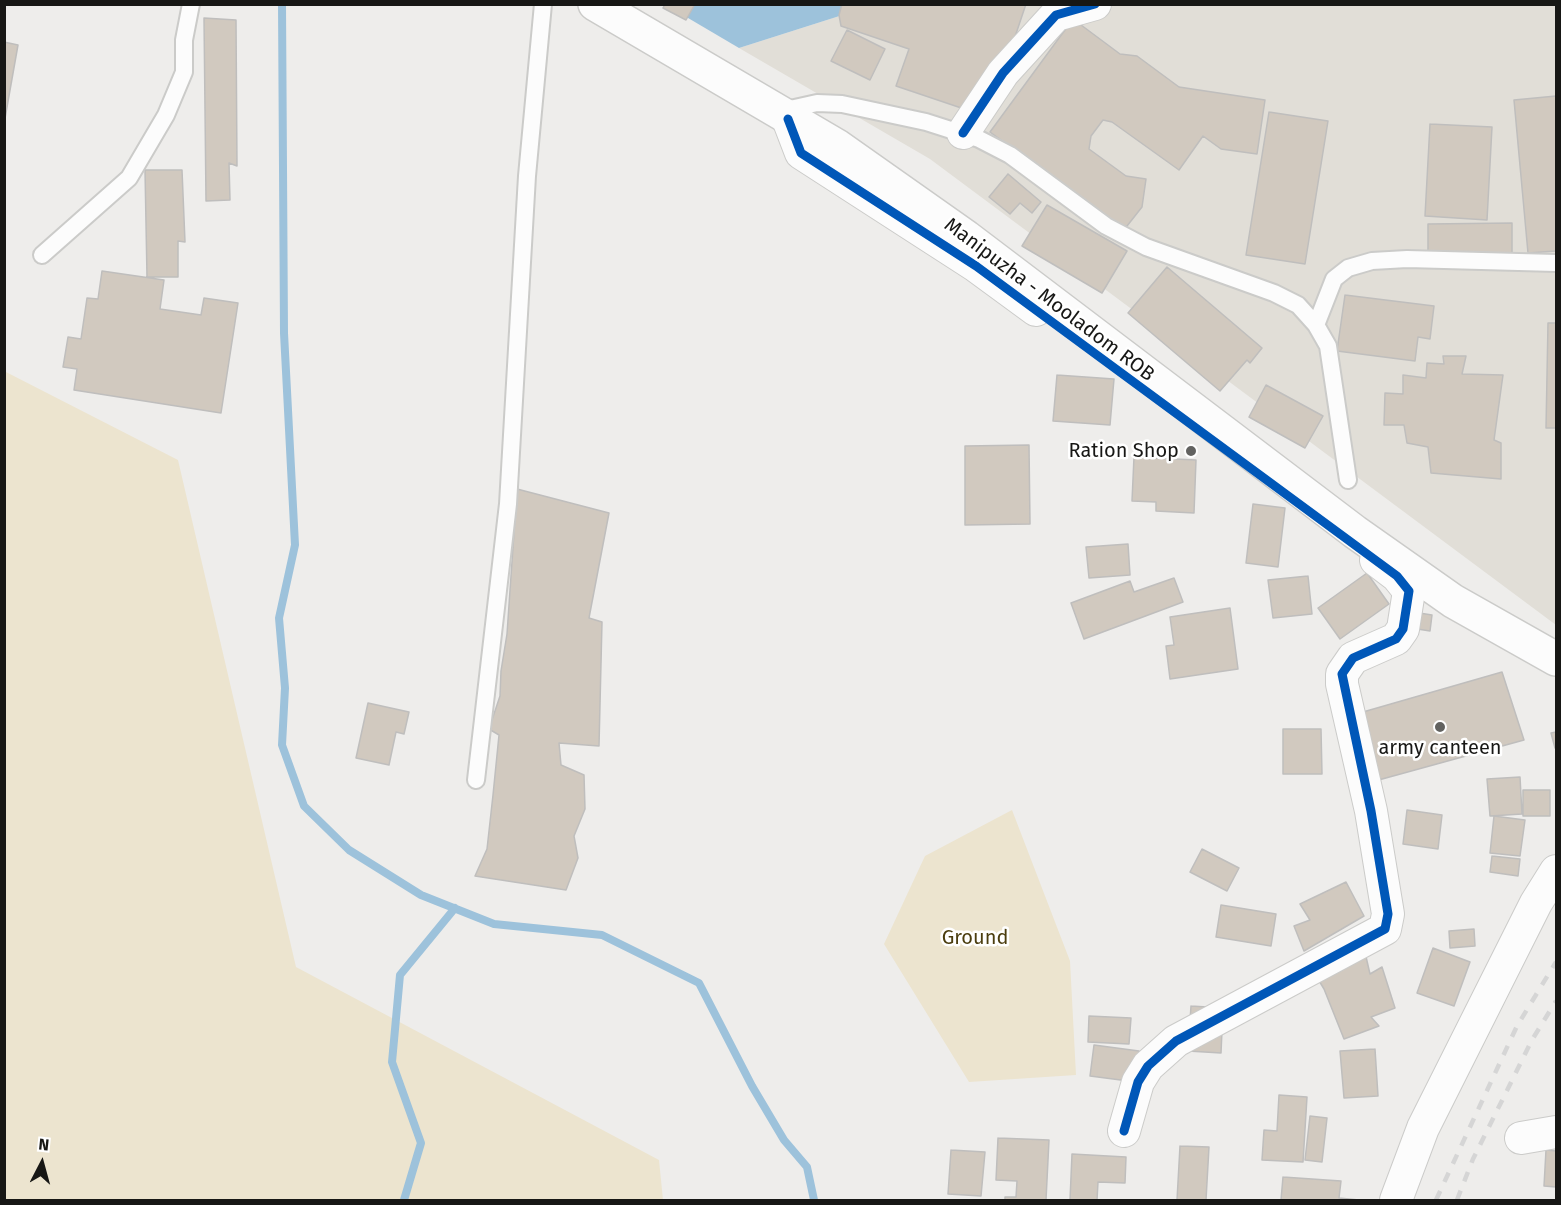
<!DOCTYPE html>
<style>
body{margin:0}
#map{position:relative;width:1561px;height:1205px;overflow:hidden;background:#eeedeb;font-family:"Fira Sans",sans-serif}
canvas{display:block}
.frame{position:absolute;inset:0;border:6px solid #171715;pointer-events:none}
.north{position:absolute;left:12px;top:1133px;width:60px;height:60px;-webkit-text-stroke:4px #fff;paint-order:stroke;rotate:6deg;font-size:16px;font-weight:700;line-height:24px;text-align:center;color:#171715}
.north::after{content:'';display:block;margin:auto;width:21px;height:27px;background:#171715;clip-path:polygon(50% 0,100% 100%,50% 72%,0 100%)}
</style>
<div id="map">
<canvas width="1561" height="1205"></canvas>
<div class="frame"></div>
<div class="north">N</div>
</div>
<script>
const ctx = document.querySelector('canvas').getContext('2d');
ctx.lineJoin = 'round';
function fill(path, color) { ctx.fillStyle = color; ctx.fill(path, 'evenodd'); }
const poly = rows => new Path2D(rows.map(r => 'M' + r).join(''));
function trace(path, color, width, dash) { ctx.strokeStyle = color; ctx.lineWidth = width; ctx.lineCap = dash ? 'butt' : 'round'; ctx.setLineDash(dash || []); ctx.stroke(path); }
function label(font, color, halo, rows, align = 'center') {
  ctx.font = font + ' "Fira Sans",sans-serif'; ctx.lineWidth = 5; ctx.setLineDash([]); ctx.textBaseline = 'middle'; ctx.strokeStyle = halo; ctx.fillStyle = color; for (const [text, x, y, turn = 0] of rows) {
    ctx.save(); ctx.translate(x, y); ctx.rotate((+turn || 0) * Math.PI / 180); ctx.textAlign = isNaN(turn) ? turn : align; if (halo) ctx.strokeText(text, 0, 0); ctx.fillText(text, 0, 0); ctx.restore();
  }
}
fill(poly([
 [874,5,1556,5,1556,625,930,159,739,48]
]), '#e1ded7');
fill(poly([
 [4,371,178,460,296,967,659,1160,663,1200,5,1200],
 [1012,810,1070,961,1076,1075,969,1082,884,944,925,856]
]), '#ece4cf');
fill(poly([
 [666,5,874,5,739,48]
]), '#9dc2db');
trace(poly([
 [282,4,284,333,295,545,279,618,285,688,282,745,304,806,349,850,421,895,494,924,602,935,699,983,752,1086,784,1140,807,1167,814,1200],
 [404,1200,421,1143,392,1062,400,975,455,908]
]), '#9dc2db', 8);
const building = poly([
 [665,4,695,4,686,20,663,8,665,4],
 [842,4,1026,4,988,117,896,86,909,49,841,26,839,15,842,4],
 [204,18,236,20,237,166,229,163,230,200,206,201,204,18],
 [1073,19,1120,54,1137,56,1179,87,1265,100,1257,154,1221,149,1203,136,1179,170,1112,122,1103,120,1091,136,1089,149,1126,176,1146,179,1142,207,1127,226,1117,225,990,132,1073,19],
 [847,30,885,49,870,80,831,61,847,30],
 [4,42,18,45,4,124,4,42],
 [1556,96,1556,251,1528,253,1514,100,1556,96],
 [1269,112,1328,121,1305,264,1246,255,1269,112],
 [1430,124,1492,127,1487,220,1425,216,1430,124],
 [145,170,182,170,185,242,178,241,178,277,147,277,145,170],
 [1008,174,1041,202,1032,213,1020,203,1010,214,989,197,1008,174],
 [1047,205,1127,251,1102,293,1022,246,1047,205],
 [1512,223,1512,256,1428,257,1428,224,1512,223],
 [1167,267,1262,348,1250,363,1247,360,1220,391,1128,313,1167,267],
 [102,271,164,280,160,309,201,315,204,298,238,303,221,413,74,390,77,369,63,367,68,337,81,339,87,298,98,299,102,271],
 [1345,295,1434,306,1430,339,1418,337,1415,361,1337,351,1345,295],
 [1548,323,1556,323,1556,428,1546,428,1548,323],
 [1443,356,1466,356,1462,374,1503,375,1494,440,1501,443,1501,479,1431,473,1428,447,1407,443,1404,425,1384,425,1385,393,1403,394,1403,375,1426,378,1427,363,1444,364,1443,356],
 [1057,375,1114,379,1110,425,1053,421,1057,375],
 [1266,385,1323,416,1305,448,1249,417,1266,385],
 [1029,445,1030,524,965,525,965,446,1029,445],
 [1134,457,1196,460,1194,513,1156,511,1156,502,1132,501,1134,457],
 [517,489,609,513,589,618,602,622,599,746,559,743,561,765,584,775,585,809,574,836,578,858,566,890,475,876,487,849,493,795,499,735,489,729,500,696,501,671,507,634,517,489],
 [1253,504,1285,508,1278,567,1246,563,1253,504],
 [1128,544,1130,575,1089,578,1086,547,1128,544],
 [1367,573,1389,604,1340,639,1318,608,1367,573],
 [1308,576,1312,614,1273,618,1268,580,1308,576],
 [1174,578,1183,602,1084,639,1071,603,1130,581,1134,592,1174,578],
 [1230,608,1238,669,1170,679,1166,646,1174,645,1170,617,1230,608],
 [1413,612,1432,615,1430,631,1411,628,1413,612],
 [1502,672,1524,740,1375,781,1356,714,1502,672],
 [368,703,409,712,404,734,396,732,389,765,356,758,368,703],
 [1283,729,1321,729,1322,774,1283,774,1283,729],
 [1556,732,1556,748,1555,748,1551,733,1556,732],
 [1520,777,1522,814,1490,816,1487,779,1520,777],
 [1523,790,1550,790,1550,816,1523,816,1523,790],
 [1407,810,1442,815,1438,849,1403,844,1407,810],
 [1494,816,1525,820,1520,856,1490,853,1494,816],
 [1202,849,1239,868,1227,891,1190,872,1202,849],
 [1492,856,1520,859,1518,876,1490,872,1492,856],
 [1346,882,1364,916,1304,951,1294,926,1310,920,1300,904,1346,882],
 [1221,905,1276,914,1271,946,1216,937,1221,905],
 [1474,929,1475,946,1450,948,1449,931,1474,929],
 [1364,948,1370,974,1382,967,1395,1008,1371,1017,1379,1026,1344,1039,1324,989,1315,974,1364,948],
 [1433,948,1470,962,1454,1006,1417,993,1433,948],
 [1191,1006,1223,1008,1221,1053,1188,1051,1191,1006],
 [1089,1016,1131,1018,1129,1044,1088,1042,1089,1016],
 [1094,1045,1139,1051,1136,1082,1090,1076,1094,1045],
 [1375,1049,1378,1096,1344,1098,1340,1051,1375,1049],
 [1279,1095,1307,1097,1303,1162,1262,1160,1264,1130,1277,1131,1279,1095],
 [1310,1116,1327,1118,1322,1162,1305,1160,1310,1116],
 [998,1138,1049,1140,1046,1200,1005,1200,1005,1197,1016,1197,1017,1181,996,1180,998,1138],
 [1180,1146,1209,1147,1206,1200,1177,1200,1180,1146],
 [951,1150,985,1152,981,1196,948,1194,951,1150],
 [1546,1150,1556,1151,1556,1187,1544,1186,1546,1150],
 [1072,1154,1126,1157,1125,1183,1098,1182,1097,1200,1070,1200,1072,1154],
 [1283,1177,1341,1181,1339,1198,1359,1200,1281,1200,1283,1177]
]);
fill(building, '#d1c9bf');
trace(building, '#bfbebd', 1.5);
const lane = poly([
 [781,111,817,103,842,104,926,122,979,139,1010,155,1106,226,1146,247,1274,293,1298,305,1316,325,1328,346,1348,480],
 [42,255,129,178,166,115,184,72,184,40,191,4],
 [1316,325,1334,279,1348,268,1372,261,1407,259,1556,263],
 [476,780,508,504,527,176,543,4]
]);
const street = poly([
 [788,119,801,153,976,266,1036,310],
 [963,133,1003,73,1056,15,1095,4],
 [1124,1131,1138,1082,1148,1066,1176,1041,1385,929,1388,914,1371,811,1342,684,1342,674,1353,658,1396,639,1403,629,1409,591,1397,576,1376,560],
 [1521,1138,1556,1132],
 [1396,1200,1423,1128,1536,903,1556,871]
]);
const secondary = poly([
 [595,4,837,146,966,237,1355,532,1453,601,1556,659]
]);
trace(lane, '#cbcbc9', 20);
trace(street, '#cbcbc9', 34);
trace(secondary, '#cbcbc9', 36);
trace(lane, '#fcfcfc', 16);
trace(street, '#fcfcfc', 32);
trace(secondary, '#fcfcfc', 33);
trace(poly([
 [1436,1200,1517,1026,1556,962],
 [1457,1200,1473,1159,1532,1040,1556,1001]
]), '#d5d5d5', 4.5, [10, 10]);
trace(poly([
 [788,119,801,153,976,266,1397,576,1409,591,1403,629,1396,639,1353,658,1342,674,1371,811,1388,914,1385,929,1176,1041,1148,1066,1138,1082,1124,1131],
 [963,133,1003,73,1056,15,1095,4]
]), '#0057b8', 9);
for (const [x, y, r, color] of [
 [1191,451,6,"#626260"],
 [1440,727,6,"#626260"]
]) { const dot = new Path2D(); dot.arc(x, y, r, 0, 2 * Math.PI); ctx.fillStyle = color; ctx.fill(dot); trace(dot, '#fff', 2); }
label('20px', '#171715', '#fff', [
 ["Manipuzha - Mooladom ROB",1049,300,37]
]);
label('20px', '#171715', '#fff', [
 ["Ration Shop",1179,451],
 ["army canteen",1440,748,"center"]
], 'right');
label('20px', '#4b3d0f', '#fff', [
 ["Ground",975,938]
]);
</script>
